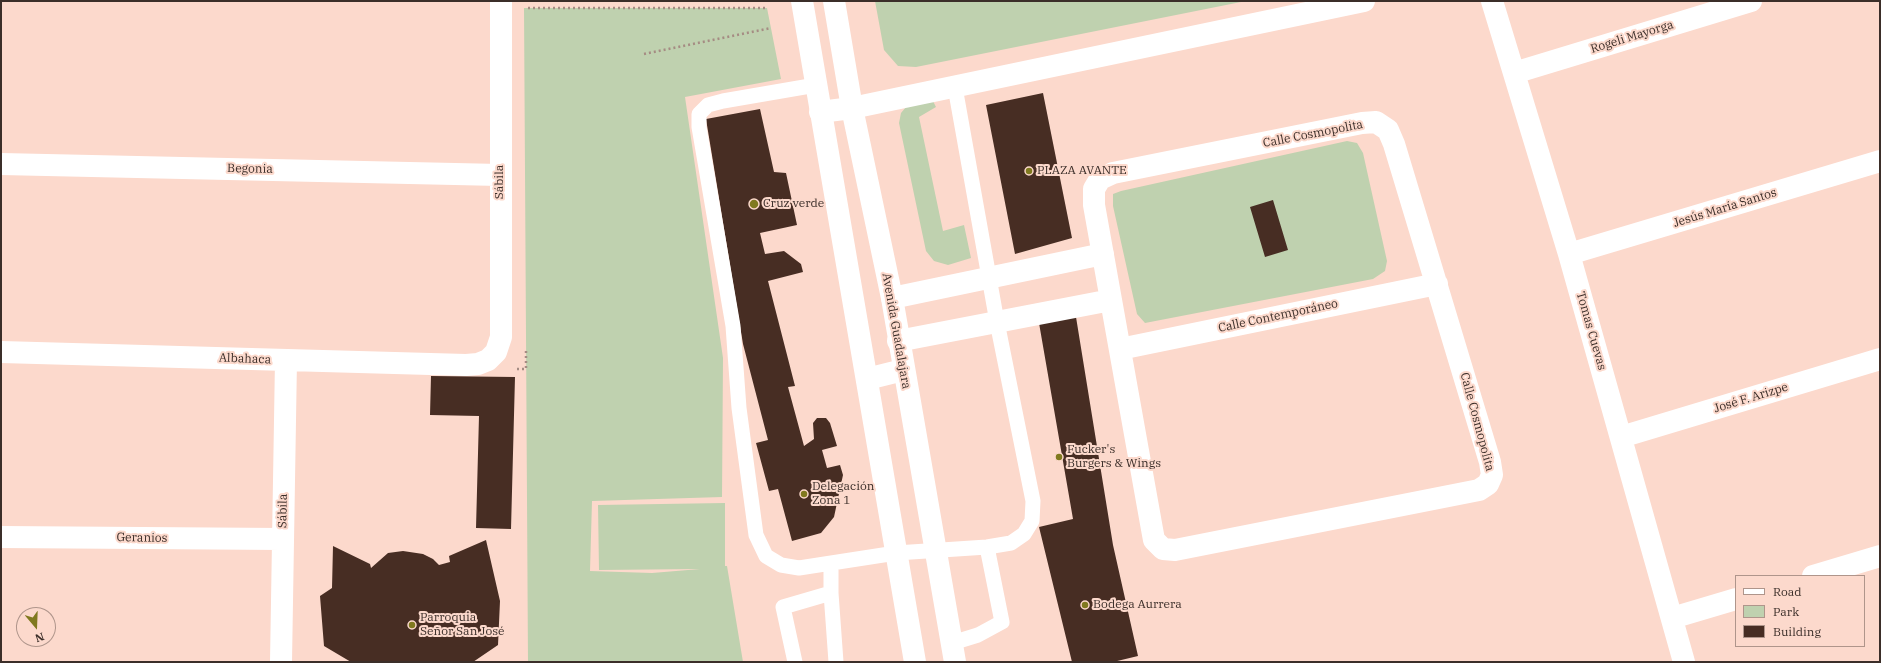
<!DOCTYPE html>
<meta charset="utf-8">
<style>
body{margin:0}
#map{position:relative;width:1881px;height:663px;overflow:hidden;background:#fcd9cc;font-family:"IBM Plex Serif",serif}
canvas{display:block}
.frame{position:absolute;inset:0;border:2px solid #3b2e29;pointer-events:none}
.legend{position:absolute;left:1735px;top:575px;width:130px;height:72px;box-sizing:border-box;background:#fcd9cc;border:1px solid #af958b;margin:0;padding:5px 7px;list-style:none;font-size:12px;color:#3b2e29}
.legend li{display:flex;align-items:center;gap:8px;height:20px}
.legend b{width:20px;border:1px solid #af958b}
.north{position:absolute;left:16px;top:607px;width:40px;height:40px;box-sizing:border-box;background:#fcd9cc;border:1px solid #af958b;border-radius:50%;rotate:161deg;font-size:11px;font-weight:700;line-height:16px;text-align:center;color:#3b2e29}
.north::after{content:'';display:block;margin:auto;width:14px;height:18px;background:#80791f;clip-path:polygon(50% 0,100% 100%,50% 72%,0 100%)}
</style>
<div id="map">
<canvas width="1881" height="663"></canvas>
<div class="frame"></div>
<ul class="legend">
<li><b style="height:5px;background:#fff"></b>Road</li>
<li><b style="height:11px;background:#bfd1af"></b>Park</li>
<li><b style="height:11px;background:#472d23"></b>Building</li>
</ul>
<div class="north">N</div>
</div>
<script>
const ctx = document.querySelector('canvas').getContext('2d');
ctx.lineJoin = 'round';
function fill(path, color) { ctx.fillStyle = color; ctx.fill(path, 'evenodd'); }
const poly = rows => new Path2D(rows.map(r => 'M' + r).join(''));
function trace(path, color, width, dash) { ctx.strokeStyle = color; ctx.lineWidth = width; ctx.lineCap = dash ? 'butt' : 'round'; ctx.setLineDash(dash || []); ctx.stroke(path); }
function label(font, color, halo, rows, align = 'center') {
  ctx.font = font + ' "IBM Plex Serif",serif'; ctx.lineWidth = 4; ctx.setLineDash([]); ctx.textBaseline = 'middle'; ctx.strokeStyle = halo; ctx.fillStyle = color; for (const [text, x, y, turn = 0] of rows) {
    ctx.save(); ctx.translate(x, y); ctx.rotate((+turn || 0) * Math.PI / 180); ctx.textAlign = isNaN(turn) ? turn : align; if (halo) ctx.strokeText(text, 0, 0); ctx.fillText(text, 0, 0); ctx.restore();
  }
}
fill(poly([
 [875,1,1246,1,916,67,898,66,884,50],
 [524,8,767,8,781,79,685,97,723,358,722,497,592,501,590,571,652,573,700,569,599,570,598,505,725,503,725,566,727,566,743,662,528,662],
 [931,97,936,107,919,117,943,231,964,225,971,258,948,265,934,261,926,251,899,123,901,113,906,107],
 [1347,141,1357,143,1363,153,1387,261,1385,271,1373,279,1145,323,1137,314,1113,206,1113,194,1121,191]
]), '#bfd1af');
fill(poly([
 [1043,93,1072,238,1015,254,986,105],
 [760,109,774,172,786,173,797,225,760,233,765,254,784,251,801,264,803,272,768,281,795,386,788,387,804,446,814,439,813,423,817,418,826,418,830,423,837,446,822,450,827,468,840,465,843,475,834,517,821,533,792,541,778,489,769,491,756,443,768,440,743,344,706,119],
 [1273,200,1288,250,1265,257,1250,207],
 [1076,317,1113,545,1138,656,1113,662,1072,662,1039,527,1073,519,1039,323],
 [431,376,515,377,511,529,476,528,479,416,430,415],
 [486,540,500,601,498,645,473,662,351,662,324,646,320,596,332,588,333,546,370,564,371,568,388,553,403,551,423,554,433,559,439,565,450,562,449,556]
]), '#472d23');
trace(poly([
 [528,8,767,8],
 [644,54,771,28],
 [517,369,526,369,526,349]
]), '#a58c83', 2.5, [2, 3]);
trace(poly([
 [816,85,723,101,708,105,699,114,699,127,733,326,739,408,756,535,766,556,781,565,799,568,896,553,987,547,1011,543,1024,534,1032,521,1033,501,997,322,955,87],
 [831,563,831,593,836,662],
 [952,643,978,635,1002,622,987,547],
 [795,662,783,607,831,593]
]), '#fff', 15);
trace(poly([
 [1492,1,1569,254,1684,662],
 [1514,73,1751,1],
 [820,112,852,108,1364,1],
 [1376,122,1388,130,1394,144,1490,462,1492,475,1488,484,1479,490,1175,550,1163,549,1154,540,1152,529,1094,205,1094,189,1100,179,1113,173,1362,123,1376,122],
 [1,164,500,175],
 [1569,254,1880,161],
 [892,298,1103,254],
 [898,341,1111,300],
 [1120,349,1437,284],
 [1,352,466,365,478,364,488,360,496,352,501,337,501,1],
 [1621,437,1880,359],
 [1,537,282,539],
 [1813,576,1880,556],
 [1672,618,1736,599],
 [281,662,286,360]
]), '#fff', 22);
trace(poly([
 [867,379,903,370]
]), '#fff', 22);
trace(poly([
 [802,1,915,662],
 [834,1,852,108,892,298,955,662]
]), '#fff', 22);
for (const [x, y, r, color] of [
 [1029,171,4,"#80791f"],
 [754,204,5,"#80791f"],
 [1059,457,4,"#80791f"],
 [804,494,4,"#80791f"],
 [1085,605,4,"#80791f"],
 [412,625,4,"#80791f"]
]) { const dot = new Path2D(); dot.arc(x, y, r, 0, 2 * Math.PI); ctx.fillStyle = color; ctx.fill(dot); trace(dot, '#fcd9cc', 1.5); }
label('12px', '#3b2e29', '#fcd9cc', [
 ["Rogeli Mayorga",1632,37,-17],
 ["Calle Cosmopolita",1313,134,-11],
 ["Begonia",250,169,1],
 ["Sábila",500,182,-90],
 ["Jesús María Santos",1725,208,-17],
 ["Calle Contemporáneo",1278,316,-12],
 ["Avenida Guadalajara",896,331,80],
 ["Tomas Cuevas",1591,331,74],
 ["Albahaca",245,359,2],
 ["José F. Arizpe",1751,398,-17],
 ["Calle Cosmopolita",1477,422,75],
 ["Sábila",283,511,-89],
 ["Geranios",142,538,1]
]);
label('12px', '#3b2e29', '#fcd9cc', [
 ["PLAZA AVANTE",1037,171],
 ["Cruz verde",763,204],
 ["Fucker's",1067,450],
 ["Burgers & Wings",1067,464],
 ["Delegación",812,487],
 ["Zona 1",812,501],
 ["Bodega Aurrera",1093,605],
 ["Parroquia",420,618],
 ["Señor San José",420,632]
], 'left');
</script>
